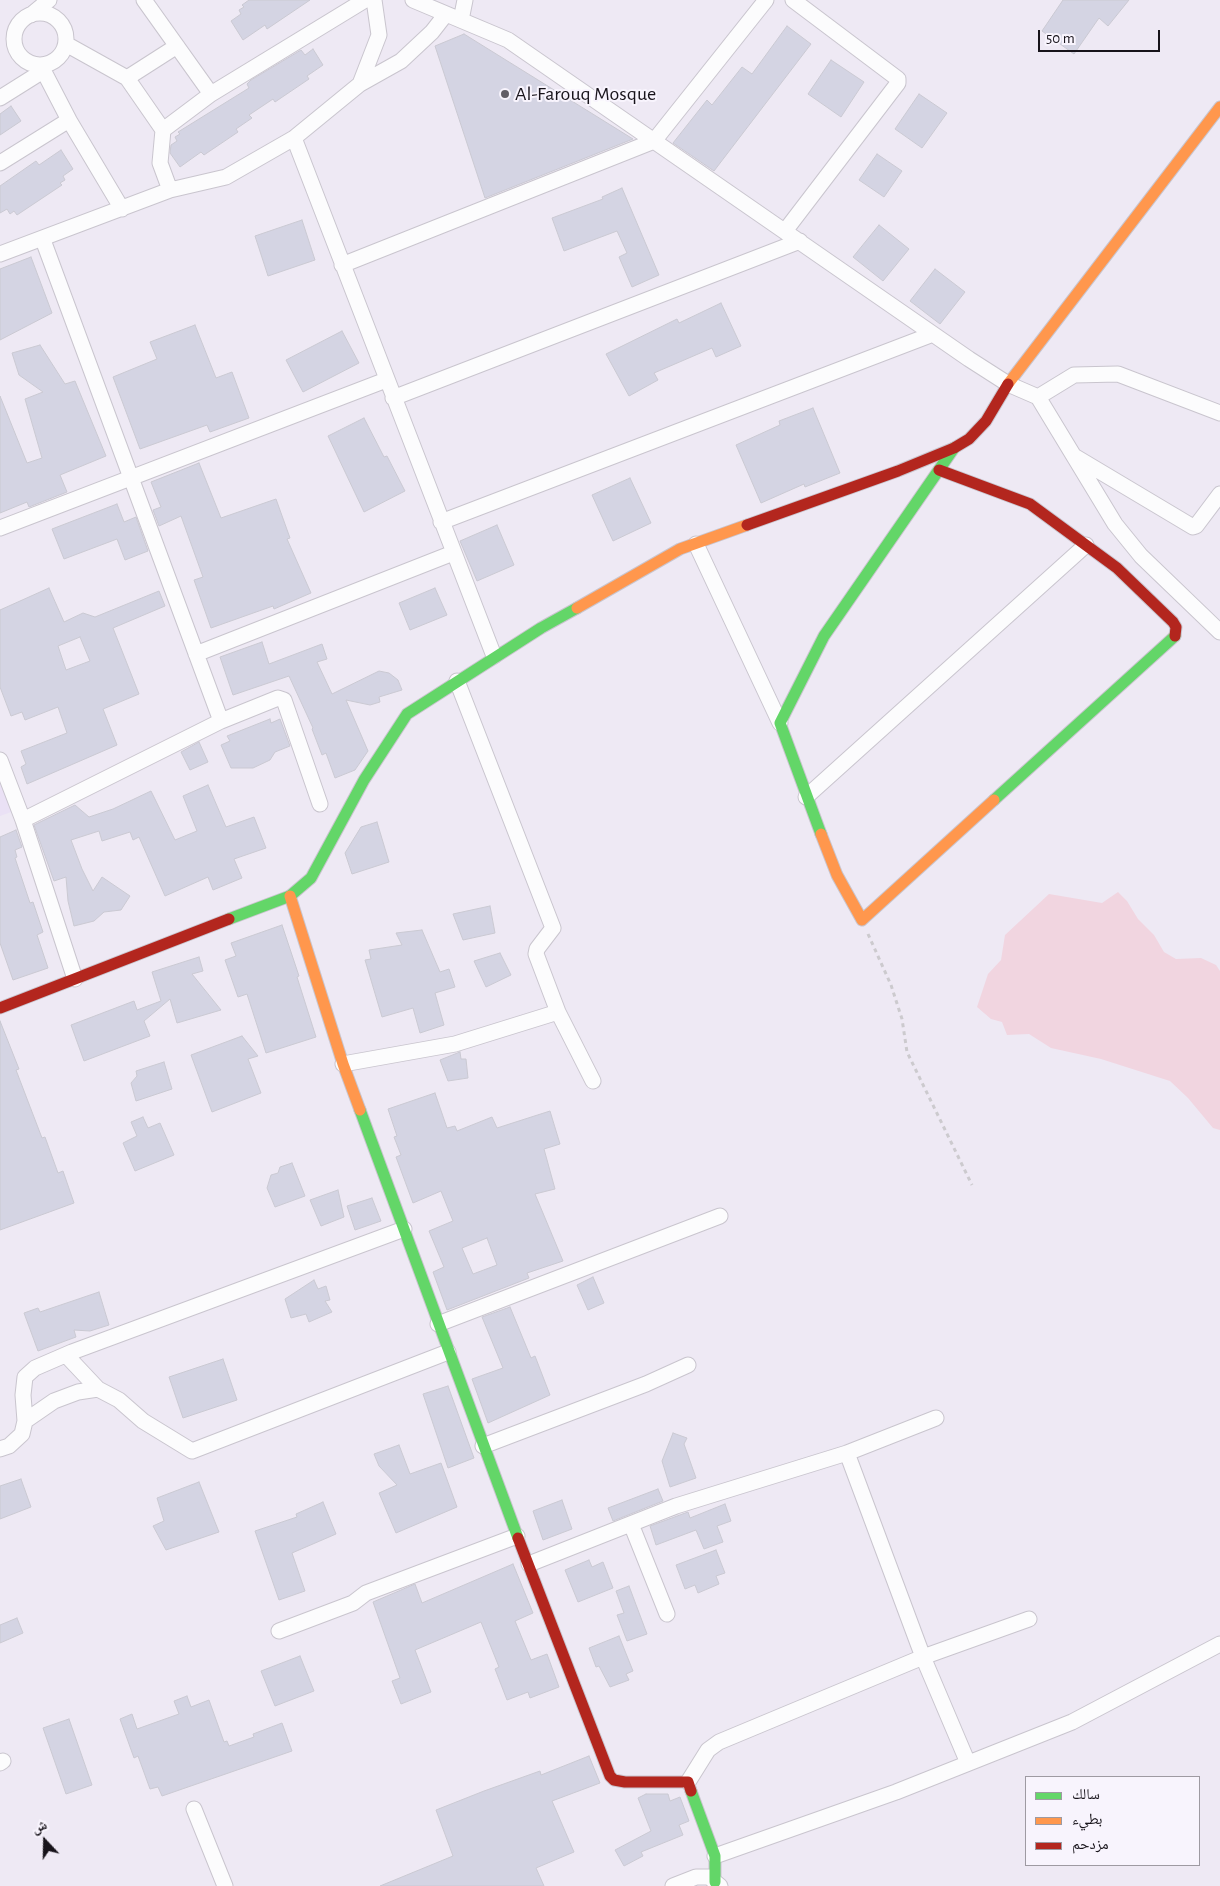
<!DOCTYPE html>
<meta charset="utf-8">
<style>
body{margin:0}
#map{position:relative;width:1220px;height:1886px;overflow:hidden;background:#eee9f4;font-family:"Alegreya Sans","Noto Naskh Arabic",sans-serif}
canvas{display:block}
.legend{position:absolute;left:1025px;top:1776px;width:175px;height:90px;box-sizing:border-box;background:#f8f4fd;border:1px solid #9e9aa2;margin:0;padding:6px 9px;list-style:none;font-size:15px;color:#17131a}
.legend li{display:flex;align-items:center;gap:10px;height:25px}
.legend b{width:25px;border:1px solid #9e9aa2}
.north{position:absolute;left:20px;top:1816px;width:50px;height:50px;-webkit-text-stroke:4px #f8f4fd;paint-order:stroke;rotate:339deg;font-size:14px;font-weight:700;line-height:20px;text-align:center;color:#17131a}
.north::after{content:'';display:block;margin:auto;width:18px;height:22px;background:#17131a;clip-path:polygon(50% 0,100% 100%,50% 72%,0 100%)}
.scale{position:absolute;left:1038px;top:30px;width:122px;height:22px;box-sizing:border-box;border:2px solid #17131a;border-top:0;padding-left:6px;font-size:15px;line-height:18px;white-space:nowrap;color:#17131a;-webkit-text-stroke:4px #f8f4fd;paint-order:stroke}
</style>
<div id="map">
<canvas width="1220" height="1886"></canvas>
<ul class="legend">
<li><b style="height:6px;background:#63d668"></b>سالك</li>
<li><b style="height:6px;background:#ff974d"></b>بطيء</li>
<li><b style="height:6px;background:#b3261e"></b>مزدحم</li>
</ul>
<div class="north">ش</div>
<div class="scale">50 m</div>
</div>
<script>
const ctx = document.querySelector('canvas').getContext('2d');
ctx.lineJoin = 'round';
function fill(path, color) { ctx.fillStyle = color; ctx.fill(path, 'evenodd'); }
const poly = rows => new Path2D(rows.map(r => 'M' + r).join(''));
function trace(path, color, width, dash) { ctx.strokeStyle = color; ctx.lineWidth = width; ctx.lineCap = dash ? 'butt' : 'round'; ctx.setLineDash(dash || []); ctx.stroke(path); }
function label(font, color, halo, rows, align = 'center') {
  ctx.font = font + ' "Alegreya Sans",sans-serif'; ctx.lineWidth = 4; ctx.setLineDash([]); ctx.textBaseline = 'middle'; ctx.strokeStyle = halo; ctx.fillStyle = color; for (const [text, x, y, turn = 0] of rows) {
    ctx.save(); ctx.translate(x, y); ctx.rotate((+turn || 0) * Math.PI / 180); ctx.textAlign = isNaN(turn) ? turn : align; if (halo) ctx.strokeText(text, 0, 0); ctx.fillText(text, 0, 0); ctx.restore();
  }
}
fill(poly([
 [0,774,14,811,0,816]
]), '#eae1f5');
fill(poly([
 [1118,892,1127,901,1138,919,1154,935,1164,952,1176,959,1201,958,1216,965,1220,971,1220,1130,1213,1128,1188,1098,1170,1081,1101,1059,1051,1048,1029,1034,1007,1035,1002,1022,991,1019,977,1007,988,974,1001,960,1005,935,1049,894,1102,903]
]), '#f1d5e0');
const building = poly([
 [249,0,310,0,267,29,265,25,243,40,231,21,241,14,239,10,244,7,242,5,249,0],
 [1063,0,1129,0,1108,26,1099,18,1074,54,1042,31,1063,0],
 [787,26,811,44,714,171,673,143,707,100,712,105,742,67,752,74,787,26],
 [464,34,633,139,485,198,435,46,464,34],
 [313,49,323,65,307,76,309,79,275,102,273,99,249,115,252,118,236,129,238,132,204,155,201,152,180,167,170,153,171,145,177,141,175,137,180,134,178,132,249,88,247,84,251,80,301,50,305,55,313,49],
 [831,60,864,82,841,117,808,94,831,60],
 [919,94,947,113,922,148,895,129,919,94],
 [11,106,21,121,0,135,0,114,11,106],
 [61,150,73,169,63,176,65,180,60,183,62,185,17,215,14,211,10,214,7,209,0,213,0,186,36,161,39,165,61,150],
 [877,154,902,171,884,197,859,180,877,154],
 [622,188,659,275,632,287,619,257,627,253,617,231,564,251,552,218,603,199,602,197,622,188],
 [302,220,315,260,268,276,255,236,302,220],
 [879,225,909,249,883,281,853,257,879,225],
 [31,257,52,313,0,340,0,269,31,257],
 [935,269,965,292,940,324,910,301,935,269],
 [721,303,741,346,716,357,712,348,654,373,658,380,629,396,606,354,677,319,679,323,721,303],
 [195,325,216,378,232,372,249,418,210,432,207,425,140,449,113,377,157,359,150,342,195,325],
 [342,331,359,363,303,392,286,360,342,331],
 [40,345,65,384,75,381,106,456,60,475,67,492,29,507,27,502,0,513,0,396,27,463,42,458,25,399,43,392,19,375,12,353,40,345],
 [813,408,840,473,805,487,804,484,761,503,736,445,780,425,779,421,813,408],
 [364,418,384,457,387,456,405,491,364,512,328,436,364,418],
 [199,463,221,518,276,499,290,538,287,539,311,593,274,609,273,606,211,628,194,580,203,577,181,516,159,526,153,510,161,507,151,482,199,463],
 [630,478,651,523,613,541,592,495,630,478],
 [117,504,124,522,136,517,148,551,125,560,117,539,64,559,52,529,117,504],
 [497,525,514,565,477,581,460,541,497,525],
 [49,588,64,622,83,613,95,617,159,591,165,606,113,628,139,694,103,709,117,745,27,784,21,767,26,764,21,751,67,733,58,707,25,720,22,712,11,716,0,687,0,610,49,588],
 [80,637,90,661,66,670,58,646,80,637],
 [435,588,447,615,410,630,399,603,435,588],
 [262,642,269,664,322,644,327,659,317,662,332,694,379,671,389,673,398,680,402,690,379,697,380,702,370,705,346,700,368,751,355,770,335,778,326,753,322,755,312,729,313,728,289,676,233,695,220,657,262,642],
 [270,719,271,723,280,719,290,746,275,752,270,760,253,768,231,768,221,745,230,741,227,736,270,719],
 [199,742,208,762,190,770,181,752,199,742],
 [208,785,226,827,254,817,266,848,234,859,242,878,213,890,208,877,165,896,139,837,133,840,130,832,102,841,99,831,71,840,82,869,93,891,102,877,130,896,121,910,104,912,94,921,74,926,68,901,66,877,54,881,34,825,75,805,89,817,113,809,151,791,175,840,197,831,183,796,208,785],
 [377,822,389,862,352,874,345,853,361,827,377,822],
 [16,830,22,847,15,850,17,857,15,858,30,903,33,902,43,932,37,935,48,968,13,980,0,943,0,837,16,830],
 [490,906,495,933,463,940,453,914,490,906],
 [282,925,299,976,297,977,316,1037,266,1053,247,994,238,997,225,960,236,956,231,943,282,925],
 [422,930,440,972,449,969,455,987,435,993,444,1025,420,1033,413,1008,382,1017,365,960,371,959,369,950,402,945,396,933,422,930],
 [500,953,511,975,486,987,474,961,500,953],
 [199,957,203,971,192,974,221,1010,177,1023,170,999,144,1021,150,1036,84,1061,71,1025,134,1001,137,1010,161,1001,152,972,199,957],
 [0,1021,19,1069,16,1070,42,1138,45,1137,58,1173,63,1171,74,1203,0,1230,0,1021],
 [242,1036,258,1056,248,1059,261,1093,212,1112,191,1055,242,1036],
 [460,1052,461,1059,466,1059,468,1078,448,1081,440,1060,460,1052],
 [164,1062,172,1089,136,1101,131,1083,137,1076,136,1071,164,1062],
 [435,1093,447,1128,455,1126,457,1131,492,1117,497,1128,550,1111,560,1144,544,1149,555,1189,535,1194,563,1261,527,1273,529,1278,447,1310,433,1272,444,1267,429,1231,453,1221,441,1191,413,1203,396,1157,401,1155,394,1137,397,1136,388,1109,435,1093],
 [487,1238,497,1265,473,1274,462,1248,487,1238],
 [143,1117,148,1128,160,1123,174,1155,135,1171,123,1143,137,1136,131,1122,143,1117],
 [292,1163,305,1196,275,1207,267,1188,271,1175,278,1173,280,1167,292,1163],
 [338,1190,344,1217,321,1226,310,1200,338,1190],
 [372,1198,381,1221,355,1230,347,1206,372,1198],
 [593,1277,604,1303,588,1310,577,1285,593,1277],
 [314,1280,318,1289,326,1286,330,1300,325,1301,332,1312,309,1322,306,1314,291,1318,285,1299,314,1280],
 [99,1292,109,1325,90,1331,74,1330,76,1337,38,1351,24,1313,38,1308,40,1312,99,1292],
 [510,1307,531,1358,535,1356,550,1395,488,1423,472,1379,503,1368,482,1317,510,1307],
 [223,1359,237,1400,183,1418,169,1377,223,1359],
 [448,1386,474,1458,448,1468,423,1394,448,1386],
 [673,1433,687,1438,684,1444,696,1478,670,1487,662,1461,673,1433],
 [399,1445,410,1474,441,1463,457,1507,396,1533,379,1493,397,1485,379,1466,374,1454,399,1445],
 [21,1479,31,1507,0,1519,0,1486,21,1479],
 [199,1482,219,1532,166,1550,153,1526,164,1521,157,1498,199,1482],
 [658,1489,663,1501,613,1521,608,1508,658,1489],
 [562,1500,572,1529,543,1540,533,1511,562,1500],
 [323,1502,336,1534,292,1553,305,1591,279,1600,255,1531,297,1517,296,1514,323,1502],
 [725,1504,731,1521,717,1526,723,1542,704,1549,696,1530,656,1545,650,1526,688,1512,690,1518,725,1504],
 [716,1550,725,1573,716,1576,719,1584,698,1593,695,1585,685,1589,676,1565,716,1550],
 [589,1560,592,1567,603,1562,613,1588,578,1602,565,1570,589,1560],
 [513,1564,533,1613,515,1621,531,1660,547,1654,559,1687,530,1698,528,1692,507,1700,495,1669,499,1667,481,1622,415,1650,431,1692,401,1704,392,1681,400,1678,373,1602,415,1584,422,1603,513,1564],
 [629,1586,647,1634,627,1641,617,1615,624,1613,616,1591,629,1586],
 [17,1618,23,1633,0,1643,0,1625,17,1618],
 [619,1636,633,1671,626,1674,629,1680,610,1687,599,1666,596,1667,589,1648,619,1636],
 [300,1656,314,1691,275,1706,261,1671,300,1656],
 [187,1696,191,1707,209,1700,224,1742,227,1741,229,1746,254,1737,253,1734,282,1723,292,1751,162,1796,158,1787,150,1789,138,1756,134,1758,120,1719,132,1714,137,1729,179,1714,174,1701,187,1696],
 [69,1719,92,1785,66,1794,43,1728,69,1719],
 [589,1756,600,1783,552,1801,574,1852,536,1868,544,1886,380,1886,453,1856,436,1810,484,1791,540,1771,541,1775,589,1756],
 [646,1794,668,1794,670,1801,680,1797,689,1821,679,1825,683,1835,641,1852,643,1856,624,1866,615,1850,651,1831,638,1798,646,1794]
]);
fill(building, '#d4d4e3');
trace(building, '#cac9d2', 1);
const street = poly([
 [144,0,211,94],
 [413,0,508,40,969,359,1008,384,1038,397,1115,524,1141,556,1220,632],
 '14 39a26 26 0 1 1 52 0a26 26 0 1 1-52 0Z',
 [31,15,49,0],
 [461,20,465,0],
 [66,44,127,78,163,130],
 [41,66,69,120],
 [127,78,177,46],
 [360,84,401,61,432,32,446,14],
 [0,98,43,71],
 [294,138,494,656],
 [0,163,69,120,122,209],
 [170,190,160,163,163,130,211,94,365,0],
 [785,231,898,83,898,79,793,0],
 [0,254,170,190,226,177,294,138,360,84,379,35,374,0],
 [342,265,654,141,766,0],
 [1038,397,1074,375,1118,374,1220,413],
 [393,398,800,241],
 [1074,456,1193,527,1196,526,1220,494],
 [441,522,933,334],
 [0,528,386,380],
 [696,544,780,723],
 [196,654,453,553],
 [457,681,553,928,537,949,536,954,558,1012,593,1081],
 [221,721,278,698,284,700,320,804],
 [0,760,23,820,75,979],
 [806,797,1086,545],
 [23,820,221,721,43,240],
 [343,1064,455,1044,558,1012],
 [438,1324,720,1216],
 [66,1355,98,1389],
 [25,1421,54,1401,78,1392,98,1389,119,1400,143,1421,192,1451,448,1352],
 [483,1446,646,1384,688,1365],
 [0,1449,9,1446,22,1434,25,1421,23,1395,25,1377,35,1368,72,1352,404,1229],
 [847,1453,936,1418],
 [631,1524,667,1614],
 [529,1564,676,1506,847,1453,923,1657,719,1742,708,1750,688,1782],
 [279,1631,353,1603,366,1593,517,1536],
 [0,1763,3,1761],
 [968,1763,923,1657,1029,1619],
 [194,1809,225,1886],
 [715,1856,896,1792,1072,1722,1220,1644],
 [673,1886,696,1877,709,1877,720,1886]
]);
const fast = poly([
 [994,800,1175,636],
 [821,834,780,723,824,636,954,448],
 [229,919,290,896,311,878,364,780,407,714,541,628,577,608],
 [360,1110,518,1538],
 [691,1791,715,1856,715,1882]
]);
const slow = poly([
 [1008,384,1220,107],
 [577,608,680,549,747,525],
 [821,834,837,875,862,920,994,800],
 [290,896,343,1064,360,1110]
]);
const jam = poly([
 [939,470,1030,504,1117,568,1173,622,1176,627,1175,636],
 [747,525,898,471,954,448,969,439,986,421,1008,384],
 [0,1008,229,919],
 [518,1538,610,1776,614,1780,625,1782,688,1782,691,1791]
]);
trace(street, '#c9c5ce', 17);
trace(fast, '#c9c5ce', 13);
trace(slow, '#c9c5ce', 13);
trace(jam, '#c9c5ce', 13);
trace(poly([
 [868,934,891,985,902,1019,907,1052,972,1185]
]), '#cccace', 3, [4, 4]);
trace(street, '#fcfcfd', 15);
trace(fast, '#63d668', 11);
trace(slow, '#ff974d', 11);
trace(jam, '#b3261e', 11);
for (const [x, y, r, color] of [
 [505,94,5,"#625e66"]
]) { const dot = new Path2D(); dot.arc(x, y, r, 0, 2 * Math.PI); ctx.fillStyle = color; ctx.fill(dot); trace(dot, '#f8f4fd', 2); }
label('20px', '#17131a', '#f8f4fd', [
 ["Al-Farouq Mosque",515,94]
], 'left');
</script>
